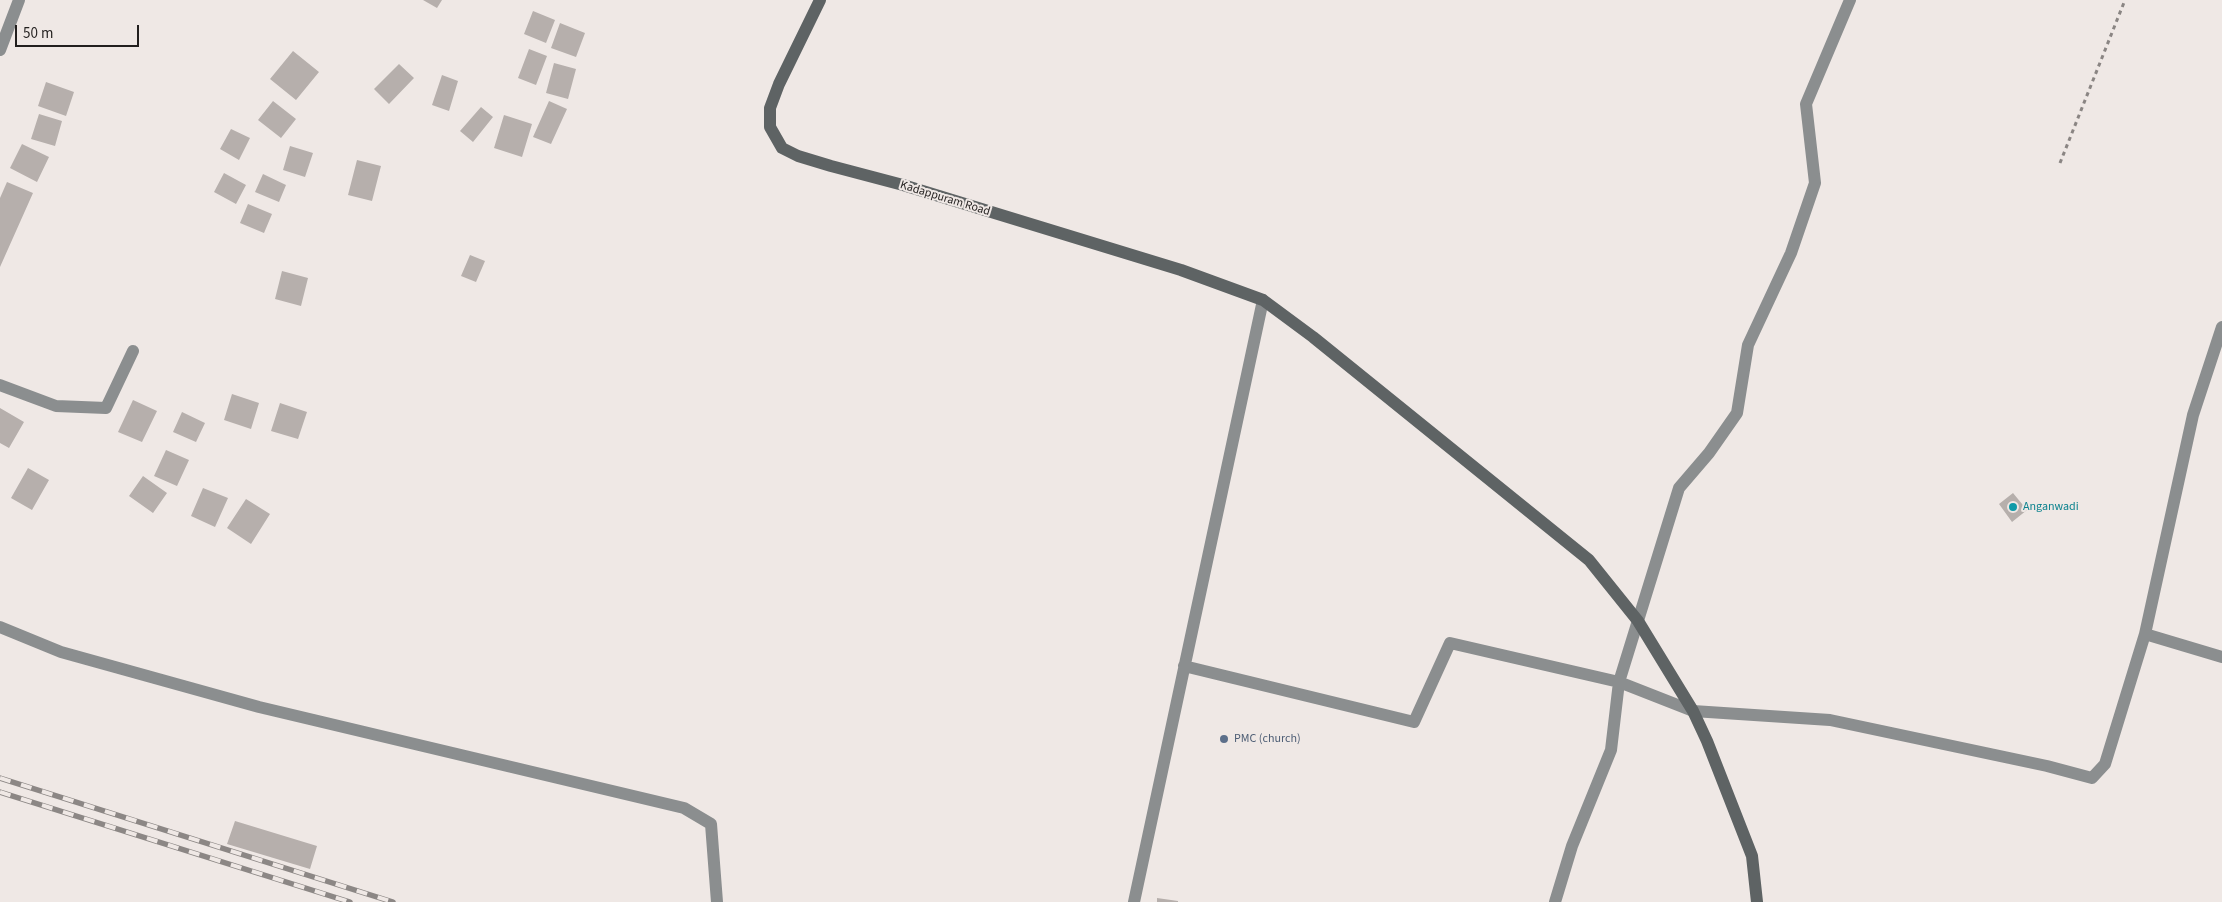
<!DOCTYPE html>
<style>
body{margin:0}
#map{position:relative;width:2222px;height:902px;overflow:hidden;background:#efe8e5;font-family:"Source Sans 3",sans-serif}
canvas{display:block}
.scale{position:absolute;left:15px;top:25px;width:124px;height:22px;box-sizing:border-box;border:2px solid #221f1e;border-top:0;padding-left:6px;font-size:15px;line-height:18px;white-space:nowrap;color:#221f1e;-webkit-text-stroke:4px #efe8e5;paint-order:stroke}
</style>
<div id="map">
<canvas width="2222" height="902"></canvas>
<div class="scale">50 m</div>
</div>
<script>
const ctx = document.querySelector('canvas').getContext('2d');
ctx.lineJoin = 'round';
function fill(path, color) { ctx.fillStyle = color; ctx.fill(path, 'evenodd'); }
const poly = rows => new Path2D(rows.map(r => 'M' + r).join(''));
function trace(path, color, width, dash) { ctx.strokeStyle = color; ctx.lineWidth = width; ctx.lineCap = dash ? 'butt' : 'round'; ctx.setLineDash(dash || []); ctx.stroke(path); }
function label(font, color, halo, rows, align = 'center') {
  ctx.font = font + ' "Source Sans 3",sans-serif'; ctx.lineWidth = 4; ctx.setLineDash([]); ctx.textBaseline = 'middle'; ctx.strokeStyle = halo; ctx.fillStyle = color; for (const [text, x, y, turn = 0] of rows) {
    ctx.save(); ctx.translate(x, y); ctx.rotate((+turn || 0) * Math.PI / 180); ctx.textAlign = isNaN(turn) ? turn : align; if (halo) ctx.strokeText(text, 0, 0); ctx.fillText(text, 0, 0); ctx.restore();
  }
}
fill(poly([
 [423,0,442,0,437,8],
 [533,11,555,20,546,43,524,34],
 [560,23,585,33,576,57,551,48],
 [529,49,547,56,536,85,518,78],
 [293,51,319,72,296,100,270,79],
 [554,63,576,69,568,99,546,93],
 [399,64,414,78,389,104,374,89],
 [442,75,458,81,449,111,432,105],
 [46,82,74,92,66,116,38,106],
 [273,101,296,119,281,138,258,120],
 [549,101,567,109,551,144,533,137],
 [481,107,493,117,473,142,460,131],
 [39,114,62,121,55,146,31,139],
 [504,115,532,124,522,157,494,148],
 [231,129,250,138,239,160,220,149],
 [22,144,49,157,37,182,10,168],
 [290,146,313,153,305,177,283,170],
 [357,160,381,166,372,201,348,195],
 [224,173,246,185,236,204,214,192],
 [263,174,286,185,279,202,255,192],
 [7,182,33,193,0,267,0,198],
 [248,204,272,214,264,233,240,223],
 [470,255,485,261,476,282,461,276],
 [282,271,308,278,301,306,275,299],
 [232,394,259,403,251,429,224,420],
 [133,400,157,411,142,442,118,432],
 [280,403,307,412,298,439,271,431],
 [0,408,24,422,9,448,0,443],
 [182,412,205,423,196,442,173,432],
 [166,450,189,460,177,486,154,476],
 [28,468,49,480,32,510,11,498],
 [143,476,167,493,153,513,129,496],
 [203,488,228,498,215,527,191,516],
 [2013,493,2027,510,2012,522,1999,504],
 [246,499,270,514,251,544,227,528],
 [235,821,317,846,310,869,227,844],
 [1157,898,1178,901,1178,902,1157,902]
]), '#b6afac');
trace(poly([
 [2060,163,2125,0]
]), '#8a8583', 3, [4, 4]);
trace(poly([
 [0,50,19,0],
 [0,385,56,406,106,408,133,351],
 [0,627,61,652,259,707,684,808,711,824,717,902],
 [2145,634,2193,415,2222,327],
 [1184,666,1414,722,1450,643,1619,682,1693,711,1830,720,2047,766,2092,778,2105,764,2145,634,2222,657],
 [1134,902,1263,300],
 [1555,902,1572,846,1611,750,1619,682,1679,488,1709,453,1737,413,1748,345,1791,253,1815,183,1806,104,1850,0]
]), '#8b8e8f', 12);
trace(poly([
 [820,0,779,84,770,108,770,127,782,148,798,156,831,166,903,185,1181,270,1263,300,1313,337,1589,560,1638,621,1693,711,1707,741,1752,856,1757,902]
]), '#5e6364', 12);
const rail = poly([
 [0,778,393,902],
 [0,792,350,902]
]);
trace(rail, '#8c8785', 5.5);
trace(rail, '#efe8e5', 4, [11]);
for (const [x, y, r, color] of [
 [2013,507,5,"#0f9aa8"],
 [1224,739,5,"#5c6f8a"]
]) { const dot = new Path2D(); dot.arc(x, y, r, 0, 2 * Math.PI); ctx.fillStyle = color; ctx.fill(dot); trace(dot, '#efe8e5', 2); }
label('12px', '#221f1e', '#efe8e5', [
 ["Kadappuram Road",945,199,17]
]);
label('12px', '#0d838f', '#efe8e5', [
 ["Anganwadi",2023,507]
], 'left');
label('12px', '#4e5e75', '#efe8e5', [
 ["PMC (church)",1234,739]
], 'left');
</script>
